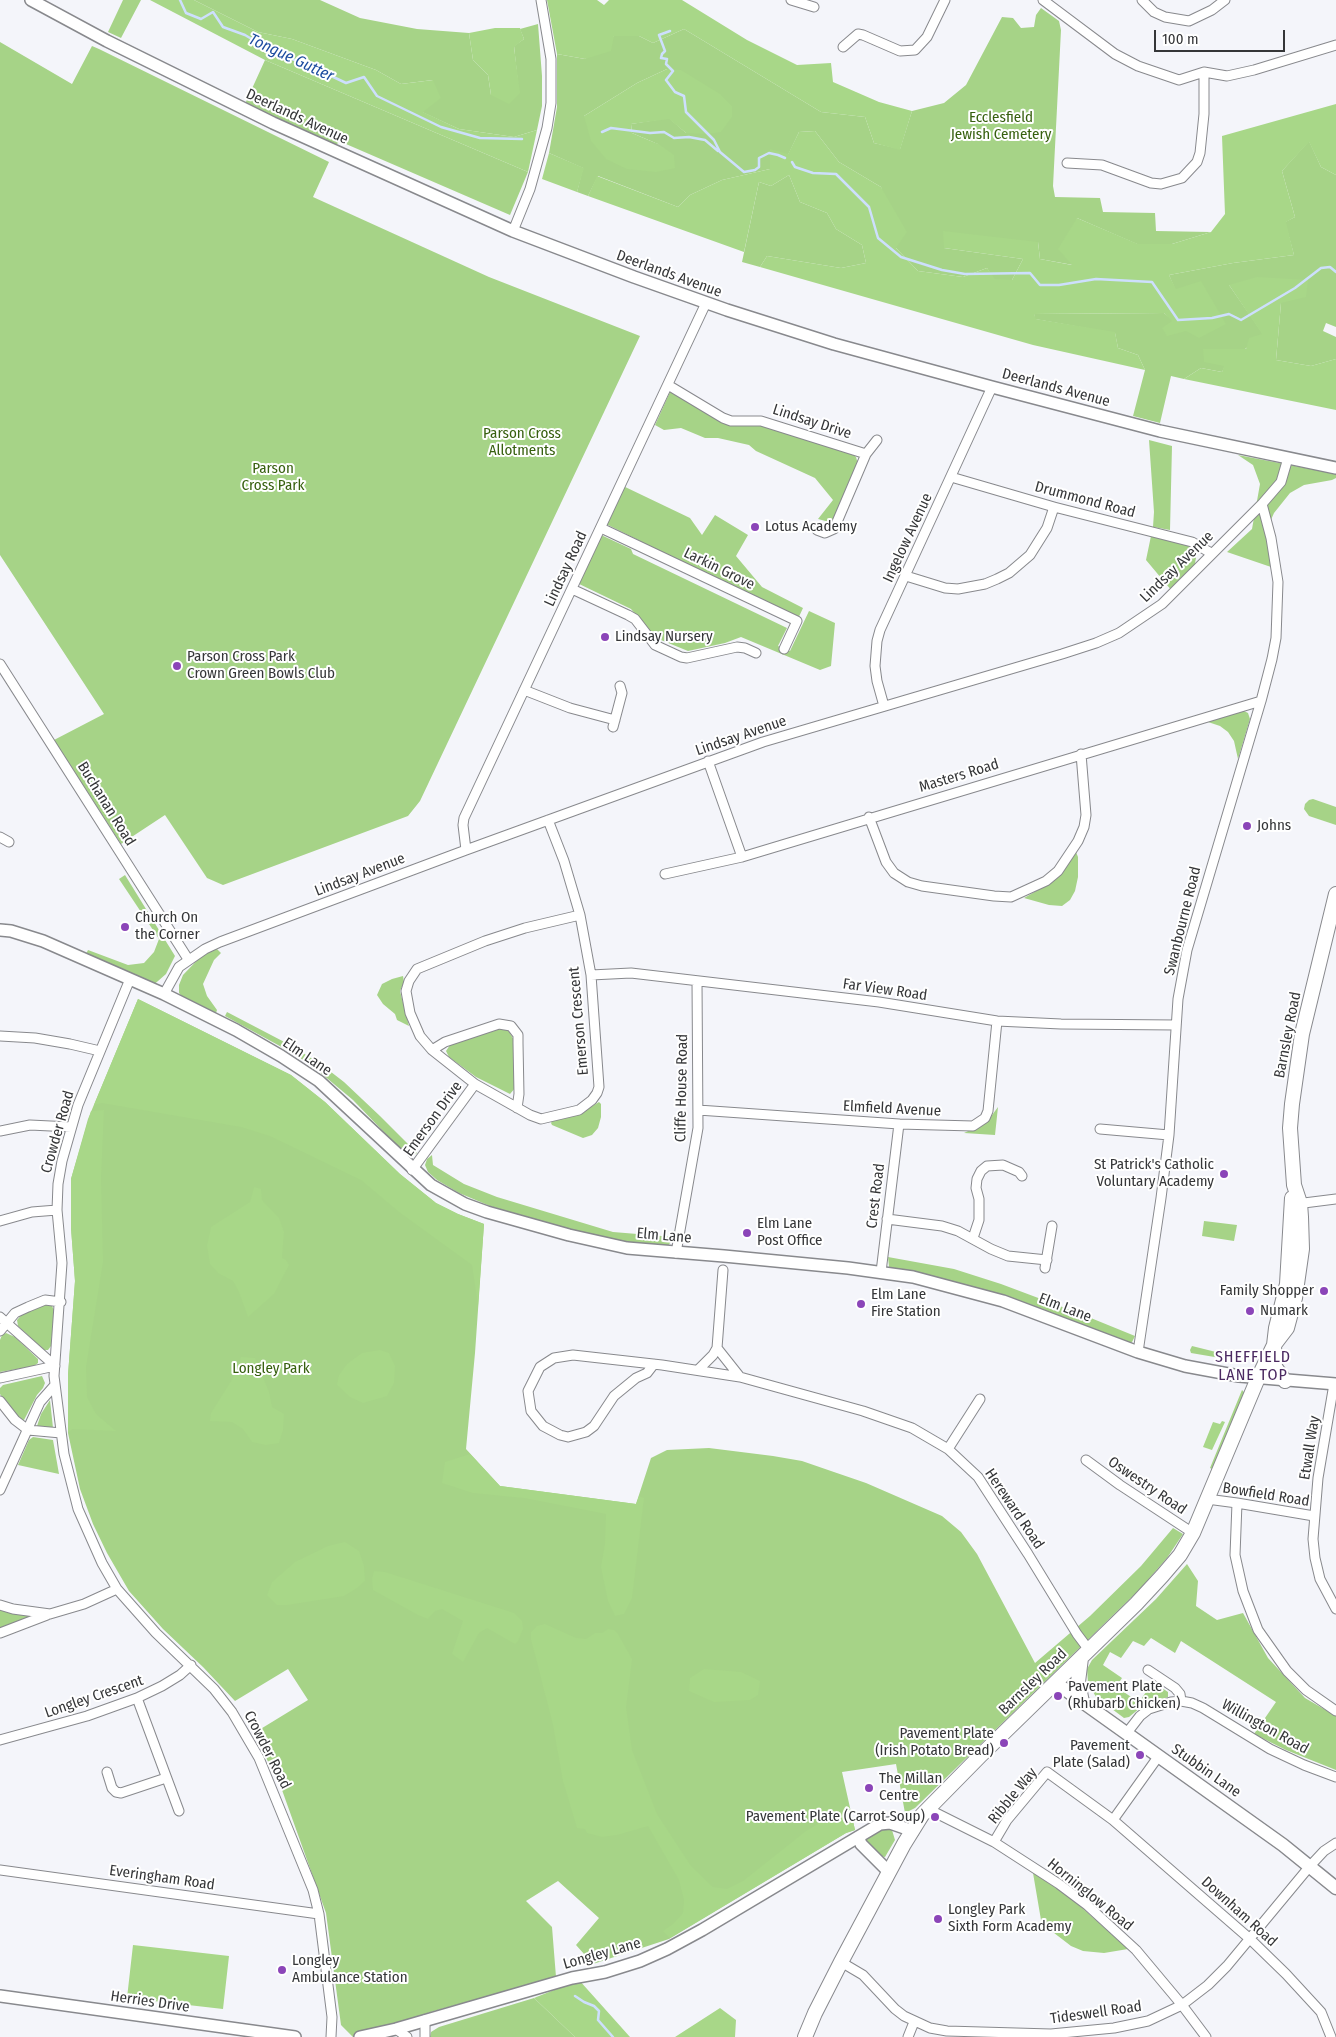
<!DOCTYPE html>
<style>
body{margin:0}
#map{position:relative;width:1336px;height:2037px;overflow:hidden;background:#f4f5fa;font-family:"Fira Sans Condensed",sans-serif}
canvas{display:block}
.scale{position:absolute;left:1154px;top:30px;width:131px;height:22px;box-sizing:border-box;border:2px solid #353638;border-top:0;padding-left:6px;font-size:15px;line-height:18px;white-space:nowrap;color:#353638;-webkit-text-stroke:4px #fff;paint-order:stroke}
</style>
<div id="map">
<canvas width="1336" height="2037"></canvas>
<div class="scale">100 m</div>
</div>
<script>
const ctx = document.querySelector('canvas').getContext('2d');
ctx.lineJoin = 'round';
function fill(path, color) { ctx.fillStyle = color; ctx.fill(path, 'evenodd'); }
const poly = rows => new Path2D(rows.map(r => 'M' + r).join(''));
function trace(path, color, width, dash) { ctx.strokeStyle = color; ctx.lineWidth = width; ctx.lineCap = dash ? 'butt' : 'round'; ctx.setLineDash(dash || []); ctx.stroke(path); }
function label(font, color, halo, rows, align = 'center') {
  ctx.font = font + ' "Fira Sans Condensed",sans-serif'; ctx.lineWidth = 4; ctx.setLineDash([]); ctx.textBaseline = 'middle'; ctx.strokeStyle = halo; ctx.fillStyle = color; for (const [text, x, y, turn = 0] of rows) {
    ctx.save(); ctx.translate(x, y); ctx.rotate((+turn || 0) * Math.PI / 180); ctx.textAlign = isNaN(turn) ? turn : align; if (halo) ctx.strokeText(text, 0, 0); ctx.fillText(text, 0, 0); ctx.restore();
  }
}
fill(poly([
 [123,0,141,0,121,38,108,32],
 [194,0,320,0,360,18,417,29,469,33,473,60,488,75,491,95,519,93,514,46,524,39,520,29,538,24,542,76,542,106,537,130,514,137,459,129,422,112,433,80,401,84,376,70,292,39,258,32],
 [1041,8,1059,21,1061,30,1053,186,1055,197,1100,198,1103,212,1155,213,1156,231,1211,232,1172,244,1137,244,1077,218,1073,265,1040,259,1038,242,944,248,1023,259,1012,280,994,280,987,268,963,277,918,271,896,248,881,187,839,162,815,131,799,132,788,155,770,169,722,180,690,195,678,207,598,176,588,196,577,192,583,168,549,153,557,107,557,54,585,59,614,36,639,36,653,43,684,29,821,112,865,117,874,143,900,149,912,111,944,103,966,85,1002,17,1013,18,1021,28,1034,27,1036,15],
 [667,69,686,133,669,118,631,124,632,133,660,145,584,116,637,83],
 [0,42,72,84,92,46,99,49,329,162,313,197,489,277,640,336,420,801,408,816,223,885,207,878,165,815,121,844,54,740,104,714,0,555],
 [265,60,528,172,510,215,339,141,336,146,245,104],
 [1309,141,1321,167,1336,175,1336,327,1326,323,1323,331,1336,337,1336,359,1311,366,1276,360,1281,303,1229,285,1263,334,1225,366,1222,372,1201,368,1184,379,1171,376,1160,423,1133,416,1145,370,1138,355,1118,348,1115,333,1035,319,1034,314,1164,313,1186,331,1175,289,1169,275,1233,263,1294,255,1285,222,1295,217,1282,171],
 [789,175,800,202,827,213,836,229,862,245,866,263,841,268,767,256,760,267,742,262,759,182,771,186],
 [670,392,734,424,763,426,850,451,856,457,858,464,833,523,818,519,833,500,815,478,756,451,749,445,718,438,705,438,681,428,664,430,655,425],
 [1149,440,1172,446,1170,530,1153,527,1154,512],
 [1238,455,1336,474,1336,478,1332,480,1304,485,1290,493,1274,513,1266,531,1271,567,1227,552,1252,529,1260,484,1253,465],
 [621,485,690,518,702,535,715,515,748,535,736,556,762,587,803,608,797,621,638,546,640,541,604,523],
 [599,534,631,549,633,554,787,628,778,646,790,651,809,611,835,623,831,666,820,670,741,637,725,643,688,651,656,638,631,609,575,582],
 [1151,536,1188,545,1196,558,1194,568,1172,591,1146,560],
 [1244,711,1248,713,1250,719,1238,759,1234,741,1228,732,1220,726,1205,721],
 [1313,799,1336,807,1336,825,1309,816,1304,809,1305,804,1309,800],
 [1076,852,1078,857,1078,877,1075,891,1070,900,1062,906,1049,905,1024,898,1045,886,1062,873],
 [125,875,175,956,166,974,150,988,84,958,88,950,128,965,144,963,154,952,159,939,119,879],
 [214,946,221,953,214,960,203,984,207,996,217,1010,216,1013,184,999,179,993,179,985,183,975,207,950],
 [403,976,404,982,400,991,409,1026,397,1020,395,1014,383,1004,377,995,382,984,392,979],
 [138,999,291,1075,325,1102,400,1174,436,1203,458,1214,484,1224,475,1353,466,1449,500,1486,636,1504,651,1458,667,1450,709,1448,773,1456,802,1461,831,1471,866,1483,942,1516,961,1532,977,1554,1035,1663,1090,1616,1141,1566,1173,1528,1183,1534,1167,1558,1140,1589,915,1808,905,1813,896,1764,842,1772,855,1830,846,1833,669,1939,593,1964,576,1945,599,1918,558,1881,526,1901,552,1927,556,1977,434,2011,353,2037,341,2025,326,1913,282,1790,254,1733,308,1700,288,1669,235,1701,203,1667,163,1629,129,1591,107,1553,93,1524,80,1489,68,1433,68,1375,75,1281,71,1228,71,1179,88,1119],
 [227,1012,292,1046,322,1065,344,1082,380,1116,417,1153,411,1157,406,1155,353,1100,310,1064,278,1045,225,1016],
 [503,1028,508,1030,514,1040,516,1087,510,1094,476,1077,449,1057,446,1051,450,1045],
 [599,1102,601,1104,601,1117,598,1128,592,1135,583,1138,552,1125,551,1123,552,1121,581,1113],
 [998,1107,995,1135,964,1133,987,1122],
 [432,1155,433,1165,464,1184,497,1197,613,1232,674,1237,668,1246,617,1241,584,1234,490,1206,459,1193,437,1180,428,1172,425,1165,427,1159],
 [1204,1221,1237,1225,1234,1241,1202,1236],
 [888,1257,954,1269,1001,1284,1081,1314,1135,1336,1132,1342,1126,1343,1043,1309,895,1270,889,1267],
 [46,1305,52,1306,54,1310,51,1346,48,1350,44,1350,18,1326,17,1320,24,1312],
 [6,1333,15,1337,38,1359,38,1363,34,1366,0,1372,0,1340,2,1335],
 [1192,1346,1244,1359,1244,1362,1191,1353,1190,1350],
 [42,1376,45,1383,43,1388,37,1395,24,1420,19,1419,7,1405,0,1394,0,1388,3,1385],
 [1242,1390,1245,1393,1214,1470,1210,1468],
 [50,1400,53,1428,37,1426,41,1414],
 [33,1437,53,1440,59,1474,18,1465,29,1440],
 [1187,1564,1198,1581,1196,1606,1217,1620,1243,1613,1268,1658,1305,1698,1336,1716,1336,1770,1286,1750,1254,1734,1276,1702,1181,1641,1175,1653,1151,1638,1144,1646,1133,1641,1121,1658,1110,1652,1103,1665,1122,1678,1116,1687,1139,1702,1153,1682,1168,1692,1168,1697,1140,1708,1129,1717,1124,1718,1096,1697,1088,1683,1087,1669,1092,1660,1156,1599],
 [0,1608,28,1615,28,1617,0,1629],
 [884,1828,892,1830,895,1840,885,1857,880,1856,864,1841,865,1838],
 [1033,1873,1070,1897,1128,1949,1104,1953,1083,1951,1071,1946,1045,1926,1041,1920],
 [534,1998,575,2037,430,2037,431,2032,439,2027]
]), '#a6d387');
fill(poly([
 [150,0,194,0,258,32,292,39,376,70,401,84,433,80,441,98,423,112,459,129,514,137,537,130,528,172,265,60],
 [547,0,597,0,604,5,609,0,682,0,747,40,797,65,831,63,833,82,879,102,912,111,900,150,874,143,865,117,821,112,684,29,653,43,639,36,614,36,611,51,585,59,557,54],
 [495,28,520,28,524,39,514,47,520,93,509,104,491,95,488,75,473,60,469,33],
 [667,69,681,70,720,94,732,106,732,117,721,132,707,134,686,133,669,119,631,124,632,133,660,145,674,155,675,168,656,172,627,169,606,159,591,141,584,116,637,83],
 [1336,104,1336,175,1321,167,1309,142,1282,171,1295,217,1286,222,1294,255,1233,263,1169,275,1176,289,1201,281,1226,324,1199,338,1186,331,1167,336,1162,328,1172,321,1164,313,1034,314,1036,319,1115,332,1118,348,1138,355,1145,370,1033,345,760,267,767,256,841,268,866,263,862,245,836,229,827,213,800,202,789,175,771,186,759,182,744,252,588,196,597,176,678,207,690,195,722,180,770,169,770,149,788,154,799,132,815,131,839,162,881,187,907,232,896,248,918,271,963,277,987,268,995,279,1012,280,1023,259,944,248,943,231,1038,242,1040,259,1072,265,1058,249,1077,218,1138,244,1172,244,1211,232,1225,214,1222,136],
 [549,153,584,168,577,192,542,179],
 [1257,277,1308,280,1306,297,1281,303,1276,360,1311,366,1336,359,1336,410,1184,379,1201,368,1222,372,1224,366,1204,362,1203,349,1246,349,1249,338,1262,334,1229,285],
 [138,999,291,1075,325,1102,400,1174,436,1203,458,1214,484,1224,478,1306,472,1265,399,1212,361,1180,270,1136,241,1127,102,1103,94,1105],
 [104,1110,101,1177,103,1262,86,1367,87,1397,96,1414,116,1431,72,1429,68,1433,68,1375,75,1281,71,1228,71,1179,91,1111],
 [254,1187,261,1189,262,1200,279,1218,284,1232,282,1258,286,1260,289,1265,274,1294,248,1317,239,1292,233,1281,218,1273,210,1264,207,1245,211,1227,250,1202],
 [380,1350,389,1353,395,1366,394,1383,387,1396,363,1403,350,1397,337,1385,339,1375,347,1364,362,1353],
 [241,1357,255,1358,269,1392,272,1407,284,1414,283,1430,279,1443,266,1445,252,1442,243,1429,232,1422,210,1421,211,1413,233,1378],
 [1222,1421,1225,1422,1212,1450,1203,1447,1213,1422,1220,1424],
 [470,1454,500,1486,636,1504,639,1496,644,1498,632,1598,624,1614,615,1616,608,1601,601,1567,605,1544,606,1514,524,1498,473,1493,442,1483,445,1462],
 [345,1542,359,1551,364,1566,365,1581,357,1588,344,1596,287,1605,277,1605,267,1595,272,1582,295,1562,328,1546],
 [374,1571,385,1572,514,1613,522,1621,523,1629,518,1641,515,1644,487,1628,479,1633,463,1662,452,1654,463,1621,442,1609,435,1611,428,1619,418,1615,373,1590,372,1579],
 [545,1624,576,1638,586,1639,595,1633,602,1633,608,1629,614,1630,618,1634,632,1659,626,1707,632,1750,657,1814,691,1866,713,1887,727,1889,743,1881,806,1831,835,1814,852,1817,855,1830,846,1833,670,1938,663,1931,673,1924,683,1913,684,1900,679,1880,648,1826,617,1835,602,1837,587,1833,585,1829,577,1828,563,1781,553,1725,531,1639,531,1632,537,1626],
 [704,1669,741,1672,760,1681,758,1695,750,1700,714,1702,689,1691,690,1678],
 [133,1945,229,1956,223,2009,127,1998],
 [579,1980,630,2037,575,2037,534,1998],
 [720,2008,736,2020,735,2037,675,2037]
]), '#a8d788');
trace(poly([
 [180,0,186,13,201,19,213,12,223,27,245,35,275,53,306,64,346,83,364,77,377,96,441,127,480,138,522,139],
 [670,31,659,35,665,51,662,54,661,58,667,59,666,64,673,71,666,80,675,92,684,96,686,112,714,140,720,152,744,172,755,170,759,167,759,158,769,153,778,155,785,158],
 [602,132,611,128,650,133,664,132,674,138,689,137,705,140,718,151],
 [792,162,795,167,813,173,836,174,869,207,878,238,901,257,942,270,965,274,1030,273,1040,285,1059,285,1096,279,1152,282,1178,320,1212,318,1229,314,1241,320,1295,288,1321,268,1330,267,1336,272],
 [575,1996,584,2002,594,2006,599,2011,598,2020,613,2037]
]), '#cddffd', 2.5);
const minor = poly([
 [791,0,814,7],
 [1043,0,1115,54,1138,66,1179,80,1204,72,1227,76,1254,70,1336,45],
 [1142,0,1154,12,1165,17,1189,21,1212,10,1225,0],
 [843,47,858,34,863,35,900,51,915,50,927,37,945,0],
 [1067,163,1102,165,1151,183,1161,184,1182,178,1197,162,1200,153,1204,114,1204,72],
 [513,231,530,189,547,128,551,103,551,59,541,0],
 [668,385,723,418,731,421,761,421,866,454],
 [951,477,1054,507,1192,542,1211,553],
 [601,528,797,621,784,649],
 [817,530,825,533,834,529,866,454,877,440],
 [906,576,945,588,958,589,985,584,997,579,1009,573,1030,555,1047,528,1054,507],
 [572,589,628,615,635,619,655,645,681,657,687,658,737,647,745,648,756,653],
 [0,664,188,959],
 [524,690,570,708,615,720],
 [884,706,877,681,875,666,877,641,880,630,992,387],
 [613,727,622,693,620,686],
 [708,761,742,857],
 [869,817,886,862,894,873,908,882,922,886,994,896,1011,897,1046,881,1058,871,1078,841,1084,827,1086,815,1081,754],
 [548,820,564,861,580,915,591,975,599,1087,597,1093,592,1100,579,1110,541,1119,530,1115,475,1084,432,1050,420,1036,410,1013,406,991,409,981,417,969,485,941,525,928,580,915],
 [0,837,9,842],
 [466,850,463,825,464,818,706,303],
 [665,874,742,857,1261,701],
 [591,975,631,973,879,1002,997,1021,1061,1024,1176,1025],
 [130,979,78,1105,62,1161,58,1184,57,1210,62,1263,54,1376,64,1454,78,1509,102,1563,117,1589,156,1633,214,1689,232,1712,259,1758,313,1890,319,1914,332,2017,331,2037],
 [164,994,179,967,205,949,220,942,466,850,763,742,1062,654,1096,643,1119,633,1162,604,1262,504,1281,482,1288,458],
 [0,1036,35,1038,70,1044,100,1051],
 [432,1050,445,1042,499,1024,511,1026,518,1035,518,1043,519,1094,517,1108],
 [698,1110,899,1124,973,1126,985,1118,988,1111,997,1021],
 [1100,1129,1169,1135],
 [0,1131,30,1125,71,1127],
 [412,1170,475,1084],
 [1296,1204,1336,1199],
 [887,1219,942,1226,958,1231,991,1249,1008,1256,1047,1260],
 [0,1221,32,1212,57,1210],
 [973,1238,979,1220,979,1199,976,1188,977,1179,981,1171,987,1166,1003,1165,1019,1172,1022,1176],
 [676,1253,698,1128,697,981],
 [1045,1268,1052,1226],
 [881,1272,899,1124],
 [0,1317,55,1366],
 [0,1331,15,1313,28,1307,45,1300,61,1302],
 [717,1348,740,1377],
 [1138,1352,1161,1198,1169,1135,1178,999,1187,950,1261,701,1272,659,1276,638,1278,582,1271,538,1262,504],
 [654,1364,647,1373,636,1378,614,1396,594,1426,586,1432,568,1437,560,1435,543,1426,531,1411,528,1391,540,1367,554,1358,573,1355,662,1365,740,1377,863,1411,912,1428,948,1449,978,1477,1028,1554,1077,1634,1089,1650],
 [698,1370,713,1355,717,1348,723,1270],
 [0,1378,55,1366],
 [1334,1384,1318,1478,1313,1539,1315,1558,1320,1579,1336,1609],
 [0,1401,15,1420,28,1430,61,1433],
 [948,1449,980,1399],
 [1086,1460,1120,1485,1193,1533],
 [0,1490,40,1402,55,1385],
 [1207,1499,1237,1503,1314,1516],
 [1237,1503,1235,1555,1243,1591,1258,1630,1287,1671,1306,1690,1336,1711],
 [0,1605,13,1609,50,1614,84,1604,117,1589],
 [0,1633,47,1615],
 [1148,1670,1175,1688,1180,1694,1181,1701],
 [137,1698,179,1811],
 [1126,1734,1140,1716,1149,1709,1171,1702,1181,1701,1192,1703,1203,1708,1270,1749,1304,1765,1336,1777],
 [0,1740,87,1716,137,1698,162,1686,180,1675,191,1665],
 [107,1772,112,1788,116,1792,121,1793,166,1778],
 [928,1809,994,1842,1059,1884,1087,1905,1136,1950,1182,2005,1206,2037],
 [1113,1820,1250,1939,1286,1974,1321,2012,1331,2037],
 [994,1842,1007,1820,1047,1772,1113,1820,1158,1757],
 [0,1870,319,1914],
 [841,1962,863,1975,895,2009,904,2016,930,2028,947,2031,1051,2034,1114,2028,1148,2021,1182,2005,1208,1985,1227,1966,1310,1866,1324,1851,1336,1843],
 [396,2029,407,2037],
 [425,2037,425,2020],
 [908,2037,914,2022]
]);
const tertiary = poly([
 [31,0,107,41,273,123,513,231,634,277,727,310,834,344,992,387,1160,431,1336,468],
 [0,930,11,931,43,941,164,994,236,1030,281,1056,319,1081,431,1185,465,1204,487,1212,569,1235,627,1248,724,1256,848,1268,913,1277,1003,1301,1138,1352,1185,1366,1239,1376,1336,1384],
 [859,1838,861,1844,889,1872],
 [0,1996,295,2037],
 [360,2037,396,2029,572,1978,605,1972,640,1961,667,1949,702,1930,880,1824,890,1823,913,1831]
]);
const secondary = poly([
 [1056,1683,1283,1845,1336,1888]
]);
const primary = poly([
 [1285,1381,1275,1367,1274,1345,1276,1328,1287,1284,1292,1198],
 [1081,1658,1078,1682,1082,1702],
 [805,2037,815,2013,841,1962,904,1844,922,1815,980,1756,1136,1604,1162,1576,1180,1555,1193,1533,1258,1378,1274,1345,1287,1328,1295,1298,1302,1249,1301,1217,1300,1203,1294,1185,1290,1128,1292,1104,1302,1034,1336,894]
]);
trace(minor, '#88898d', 11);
trace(tertiary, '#88898d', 14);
trace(secondary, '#88898d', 15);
trace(primary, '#88898d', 16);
trace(minor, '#fff', 9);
trace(tertiary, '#fff', 11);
trace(secondary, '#fff', 12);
trace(primary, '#fff', 14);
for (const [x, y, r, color] of [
 [755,527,5,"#8b45b8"],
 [605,637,5,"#8b45b8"],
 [177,666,5,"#8b45b8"],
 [1247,826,5,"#8b45b8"],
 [125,927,5,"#8b45b8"],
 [1224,1174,5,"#8b45b8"],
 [747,1233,5,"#8b45b8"],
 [1324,1291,5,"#8b45b8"],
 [861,1304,5,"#8b45b8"],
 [1250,1311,5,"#8b45b8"],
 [1058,1696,5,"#8b45b8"],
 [1004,1743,5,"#8b45b8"],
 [1140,1755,5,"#8b45b8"],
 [869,1788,5,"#8b45b8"],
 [935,1817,5,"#8b45b8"],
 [938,1919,5,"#8b45b8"],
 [282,1970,5,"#8b45b8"]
]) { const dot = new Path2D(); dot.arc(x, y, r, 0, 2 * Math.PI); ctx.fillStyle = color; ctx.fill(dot); trace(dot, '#fff', 2); }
label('15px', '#353638', '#fff', [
 ["Deerlands Avenue",297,117,25],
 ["Deerlands Avenue",669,274,20],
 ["Deerlands Avenue",1056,388,15],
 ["Lindsay Drive",812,422,18],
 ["Drummond Road",1085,500,15],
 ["Ingelow Avenue",908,538,-65],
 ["Lindsay Avenue",1177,567,-44],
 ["Lindsay Road",566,569,-65],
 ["Larkin Grove",719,569,26],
 ["Lindsay Avenue",741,736,-19],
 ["Masters Road",959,776,-17],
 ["Buchanan Road",106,804,58],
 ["Lindsay Avenue",360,875,-21],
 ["Swanbourne Road",1183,921,-76],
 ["Far View Road",885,990,8],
 ["Emerson Crescent",579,1021,-95],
 ["Barnsley Road",1288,1035,-79],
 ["Elm Lane",307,1057,34],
 ["Cliffe House Road",682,1088,-89],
 ["Elmfield Avenue",892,1109,3],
 ["Emerson Drive",433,1119,-54],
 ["Crowder Road",58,1132,-74],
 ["Crest Road",876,1196,-83],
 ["Elm Lane",664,1236,5],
 ["Elm Lane",1065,1308,21],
 ["Etwall Way",1310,1448,-81],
 ["Oswestry Road",1147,1486,34],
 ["Bowfield Road",1266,1495,9],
 ["Hereward Road",1014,1509,56],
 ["Barnsley Road",1033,1682,-44],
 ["Longley Crescent",94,1697,-19],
 ["Willington Road",1265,1727,29],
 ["Crowder Road",267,1750,63],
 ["Stubbin Lane",1206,1771,35],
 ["Ribble Way",1013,1796,-51],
 ["Everingham Road",162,1878,8],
 ["Horninglow Road",1090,1895,39],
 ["Downham Road",1239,1912,42],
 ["Longley Lane",602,1954,-16],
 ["Herries Drive",150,2002,8],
 ["Tideswell Road",1096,2013,-8]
]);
label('15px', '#37600f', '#fff', [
 ["Ecclesfield",1001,118],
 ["Jewish Cemetery",1001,135],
 ["Parson Cross",522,434],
 ["Allotments",522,451],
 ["Parson",273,469],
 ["Cross Park",273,486],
 ["Longley Park",271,1369]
]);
label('15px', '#353638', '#fff', [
 ["Lotus Academy",765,527],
 ["Lindsay Nursery",615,637],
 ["Parson Cross Park",187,657],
 ["Crown Green Bowls Club",187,674],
 ["Johns",1257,826],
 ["Church On",135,918],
 ["the Corner",135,935],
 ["St Patrick's Catholic",1214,1165,"right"],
 ["Voluntary Academy",1214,1182,"right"],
 ["Elm Lane",757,1224],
 ["Post Office",757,1241],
 ["Family Shopper",1314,1291,"right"],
 ["Elm Lane",871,1295],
 ["Fire Station",871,1312],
 ["Numark",1260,1311],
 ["Pavement Plate",1068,1687],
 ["(Rhubarb Chicken)",1068,1704],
 ["Pavement Plate",994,1734,"right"],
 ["(Irish Potato Bread)",994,1751,"right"],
 ["Pavement",1130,1746,"right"],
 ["Plate (Salad)",1130,1763,"right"],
 ["The Millan",879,1779],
 ["Centre",879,1796],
 ["Pavement Plate (Carrot Soup)",925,1817,"right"],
 ["Longley Park",948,1910],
 ["Sixth Form Academy",948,1927],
 ["Longley",292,1961],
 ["Ambulance Station",292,1978]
], 'left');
label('italic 16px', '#1d4c9f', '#fff', [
 ["Tongue Gutter",291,58,25]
]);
ctx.letterSpacing = '1px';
label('16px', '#4c2a62', '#fff', [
 ["SHEFFIELD",1253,1358],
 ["LANE TOP",1253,1376]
]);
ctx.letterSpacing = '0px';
</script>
